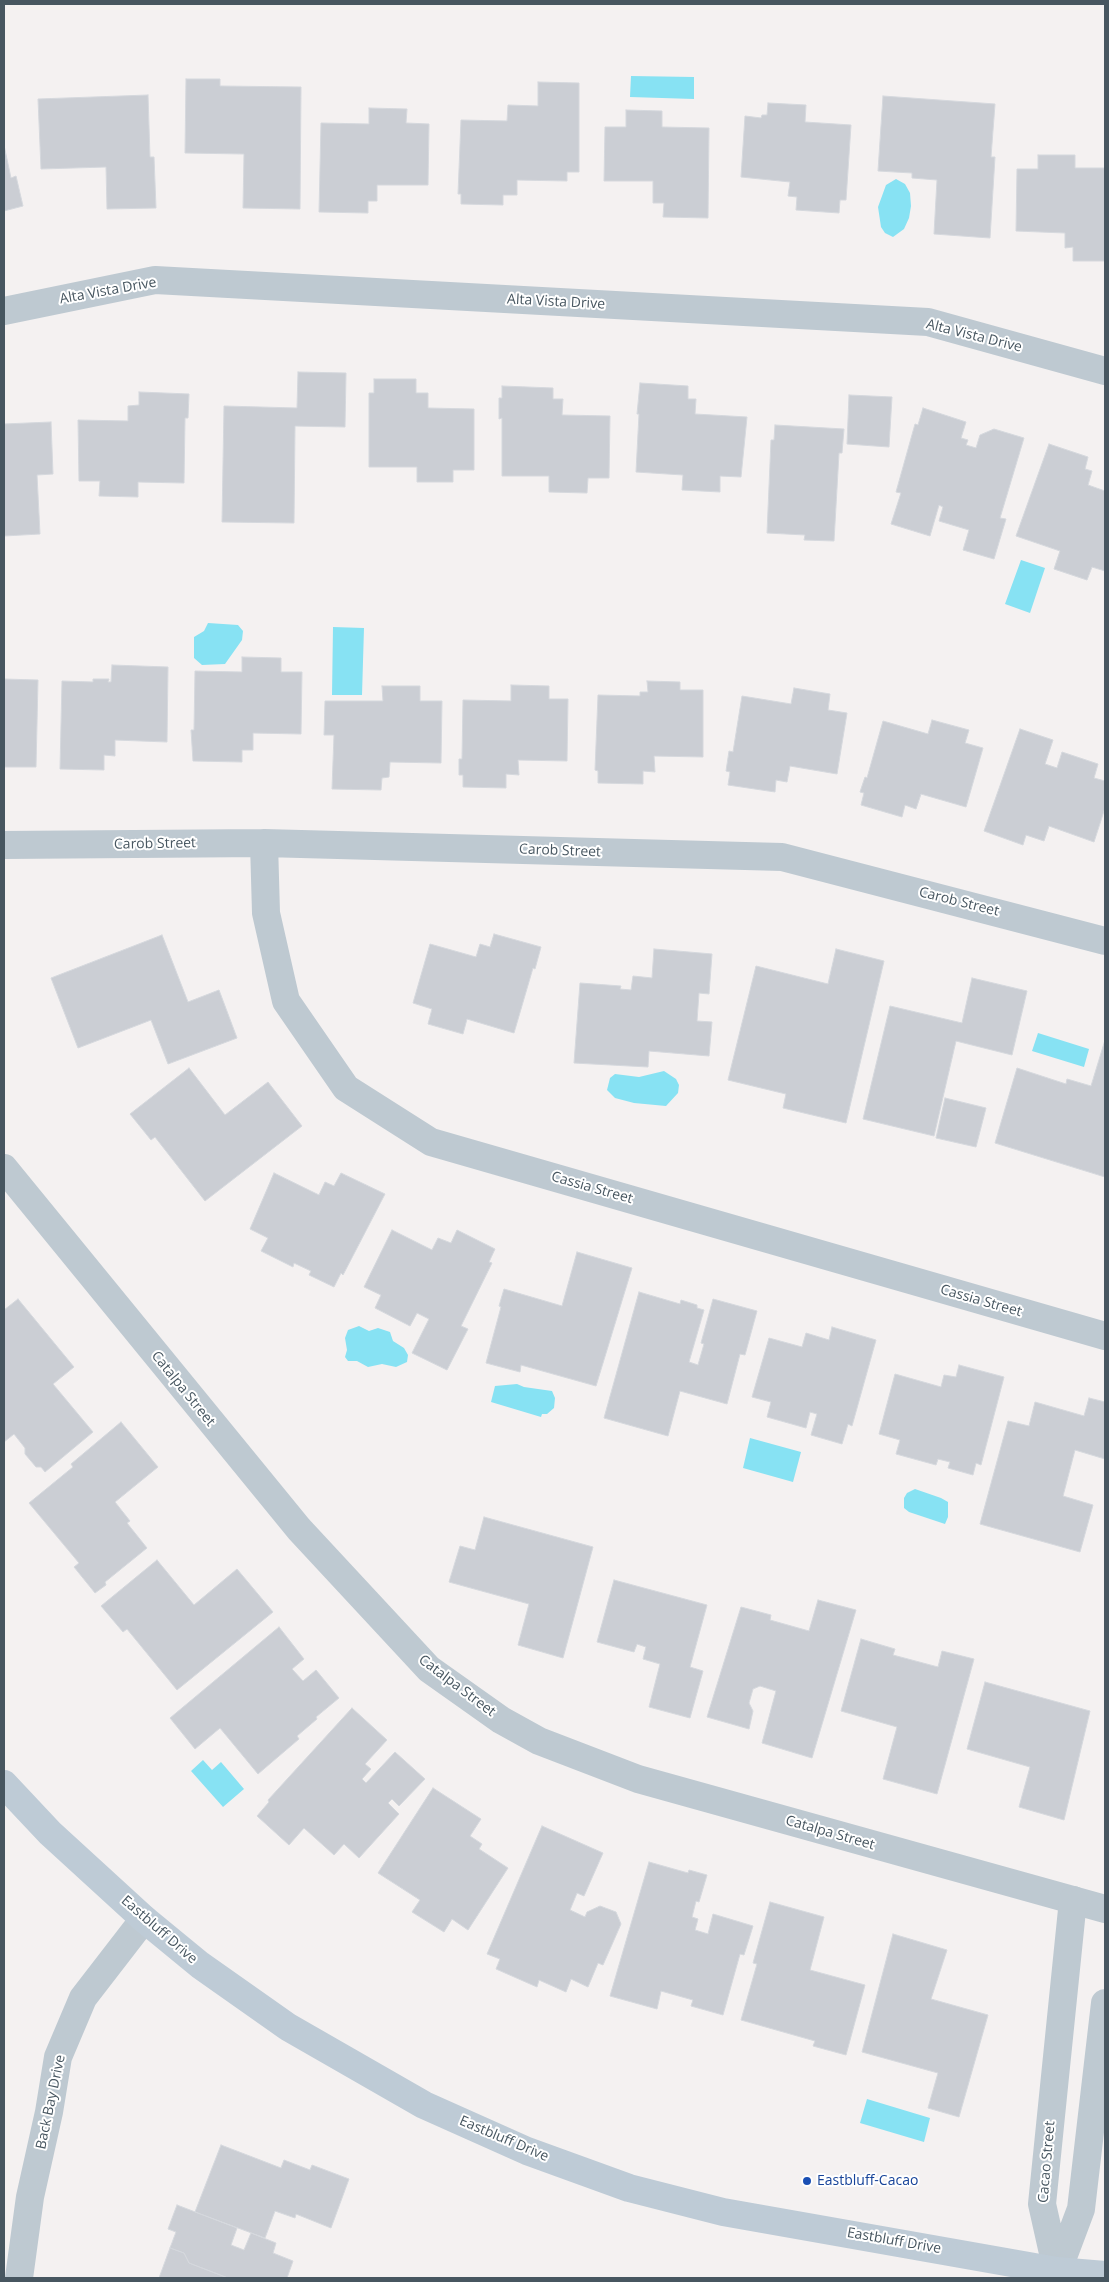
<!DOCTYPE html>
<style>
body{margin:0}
#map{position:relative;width:1109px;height:2282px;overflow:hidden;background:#f4f1f1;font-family:"Open Sans",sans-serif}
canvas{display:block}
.frame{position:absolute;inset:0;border:5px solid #475660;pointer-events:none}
</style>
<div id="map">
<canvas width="1109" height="2282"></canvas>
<div class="frame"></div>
</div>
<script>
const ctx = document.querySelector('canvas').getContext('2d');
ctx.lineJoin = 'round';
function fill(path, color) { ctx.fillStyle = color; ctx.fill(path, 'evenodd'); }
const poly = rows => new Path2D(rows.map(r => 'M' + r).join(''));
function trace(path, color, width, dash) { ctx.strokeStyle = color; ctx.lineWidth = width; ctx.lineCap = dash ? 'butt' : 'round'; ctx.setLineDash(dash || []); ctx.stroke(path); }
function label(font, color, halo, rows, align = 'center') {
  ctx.font = font + ' "Open Sans",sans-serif'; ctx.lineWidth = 4; ctx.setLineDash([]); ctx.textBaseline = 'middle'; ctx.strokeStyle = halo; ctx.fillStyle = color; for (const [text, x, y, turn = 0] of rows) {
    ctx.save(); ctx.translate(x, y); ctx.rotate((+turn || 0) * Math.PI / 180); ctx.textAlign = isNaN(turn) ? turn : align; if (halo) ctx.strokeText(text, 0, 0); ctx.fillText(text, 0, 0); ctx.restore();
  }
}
fill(poly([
 [631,76,694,77,694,99,630,97],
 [896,179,905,184,910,193,911,206,909,218,904,229,893,237,885,233,881,227,878,207,886,185],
 [1021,560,1045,568,1030,613,1005,604],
 [208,623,238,625,243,631,242,640,225,664,202,665,194,658,194,637,204,631],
 [333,627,364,628,362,695,332,695],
 [1038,1033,1089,1049,1084,1067,1032,1051],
 [664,1071,676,1079,679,1085,678,1093,666,1106,634,1103,615,1098,607,1090,610,1078,615,1074,639,1077],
 [359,1326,369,1331,378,1328,390,1332,393,1341,404,1348,408,1355,407,1362,396,1367,382,1364,368,1367,357,1361,348,1361,345,1357,347,1350,345,1338,348,1330],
 [517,1384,524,1387,552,1391,555,1398,554,1408,547,1414,542,1414,541,1417,491,1402,495,1386],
 [750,1438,801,1452,793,1482,743,1468],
 [915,1489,941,1498,948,1502,948,1517,945,1524,909,1512,904,1508,904,1498,907,1493],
 [203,1760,212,1770,221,1762,244,1789,223,1807,191,1771],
 [867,2099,930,2118,924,2142,860,2123]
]), '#87e2f3');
const building = poly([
 [186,79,220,79,220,86,301,87,300,209,243,208,244,154,185,153,186,79],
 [538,82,579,83,579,172,567,172,567,181,517,180,517,195,503,195,503,205,461,204,461,194,458,194,461,120,507,121,508,105,538,106,538,82],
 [148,95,150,157,154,157,156,208,107,209,106,167,41,169,38,99,148,95],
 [883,96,995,104,991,157,995,157,990,238,934,234,937,180,912,178,912,173,878,171,883,96],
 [768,103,806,105,805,122,851,125,846,200,840,200,839,213,796,210,797,197,788,196,790,182,741,177,745,116,761,118,762,115,767,115,768,103],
 [369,108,407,109,406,123,429,124,428,185,377,185,377,201,368,201,368,213,319,212,321,123,369,124,369,108],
 [626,110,662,111,662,127,709,128,708,218,663,217,664,203,653,203,653,181,604,181,605,127,626,127,626,110],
 [4,145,11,178,16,176,23,206,4,211,4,145],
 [1038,155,1075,155,1075,168,1105,168,1105,261,1073,261,1073,247,1065,248,1065,233,1016,231,1017,169,1038,169,1038,155],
 [298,372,346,373,345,427,295,426,294,523,222,522,224,406,297,408,298,372],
 [374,379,416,379,416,393,428,393,428,408,474,409,474,470,453,470,453,482,417,482,417,467,369,467,369,393,374,393,374,379],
 [640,383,688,386,688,399,696,399,695,414,747,417,741,477,720,476,720,492,682,490,683,475,636,472,639,414,637,414,640,383],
 [502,386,553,388,553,399,563,399,562,415,610,416,609,478,588,478,587,493,549,492,549,476,502,476,502,418,499,419,499,398,502,398,502,386],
 [139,392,189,394,188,418,185,418,184,483,138,482,138,497,99,496,100,481,79,481,78,420,128,421,128,406,139,405,139,392],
 [849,395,892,397,889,447,847,444,849,395],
 [923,408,966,422,961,438,968,440,966,445,976,448,980,435,994,429,1024,438,1000,518,1006,519,994,559,963,550,969,530,939,521,943,507,939,505,930,536,891,524,901,493,896,492,915,424,918,425,923,408],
 [51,422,53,474,37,475,40,534,4,536,4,424,51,422],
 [775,425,844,429,842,453,839,453,834,541,804,540,805,535,767,533,771,440,774,440,775,425],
 [1049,444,1088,457,1085,469,1092,471,1088,485,1105,491,1105,571,1092,567,1087,580,1054,569,1060,551,1016,536,1049,444],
 [242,657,281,658,281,672,302,672,301,734,253,733,253,750,242,750,242,762,193,761,191,730,194,730,195,671,242,672,242,657],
 [112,665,168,667,167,742,115,740,115,756,104,755,104,770,60,769,62,681,93,682,93,679,109,679,108,682,111,682,112,665],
 [4,679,38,680,36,767,4,767,4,679],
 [647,681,680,682,680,690,703,690,703,757,654,756,655,772,643,771,643,784,598,783,598,771,595,770,598,695,640,696,640,692,648,692,647,681],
 [511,685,549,686,549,699,568,699,567,761,518,760,519,775,506,774,506,788,463,787,463,775,459,775,459,759,462,759,463,700,511,701,511,685],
 [382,686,420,686,420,701,442,701,441,763,390,762,389,777,382,778,381,790,332,789,334,735,324,735,325,701,383,701,382,686],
 [794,688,830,694,828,710,847,713,837,774,790,766,787,782,776,780,775,792,728,785,730,772,726,771,729,751,733,752,742,696,791,704,794,688],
 [932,720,969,730,965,743,983,748,966,807,921,794,916,809,905,805,902,817,861,805,864,793,860,792,865,777,867,778,883,721,928,734,932,720],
 [1020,729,1053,740,1045,764,1057,768,1062,752,1098,764,1094,778,1105,781,1105,808,1094,842,1049,826,1044,841,1026,835,1023,845,984,831,1020,729],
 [494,934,541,947,535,969,533,968,514,1033,467,1019,463,1034,428,1024,432,1009,413,1003,430,944,476,957,480,944,490,947,494,934],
 [162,935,188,1002,219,990,237,1038,168,1064,151,1020,78,1048,51,978,162,935],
 [654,949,712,954,709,994,699,993,697,1021,712,1022,709,1056,649,1051,648,1067,574,1063,580,983,621,986,620,989,631,990,633,976,652,978,654,949],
 [836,949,884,961,846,1123,783,1108,786,1094,728,1080,756,966,828,984,836,949],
 [972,978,1027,991,1012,1055,956,1041,934,1136,863,1119,890,1006,962,1023,972,978],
 [1105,1040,1105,1177,995,1143,1017,1068,1066,1084,1067,1079,1091,1086,1105,1040],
 [189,1068,225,1115,268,1082,302,1126,205,1201,155,1137,151,1140,130,1114,189,1068],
 [945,1098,986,1108,976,1147,936,1138,945,1098],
 [274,1173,319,1195,325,1182,334,1186,341,1173,385,1194,343,1275,341,1273,334,1287,309,1275,311,1271,294,1263,293,1267,261,1251,268,1238,250,1229,274,1173],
 [392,1230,432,1250,438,1238,451,1243,457,1230,495,1249,489,1262,492,1263,461,1326,468,1329,447,1370,412,1353,429,1319,417,1313,410,1326,375,1308,381,1295,364,1287,392,1230],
 [577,1252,632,1268,596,1386,521,1365,520,1372,486,1363,501,1307,499,1306,504,1289,562,1306,577,1252],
 [639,1292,680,1304,681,1300,697,1305,697,1308,704,1310,689,1362,698,1365,704,1344,701,1343,713,1299,757,1311,745,1355,740,1354,727,1404,680,1391,668,1436,604,1418,639,1292],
 [18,1299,74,1367,53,1384,93,1432,45,1472,41,1467,36,1467,25,1454,25,1448,14,1434,4,1442,4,1310,18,1299],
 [832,1327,876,1340,852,1426,848,1424,842,1444,811,1435,817,1414,810,1412,806,1428,767,1417,771,1402,752,1397,769,1338,802,1347,806,1333,829,1340,832,1327],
 [959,1365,1004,1377,981,1465,976,1463,973,1475,948,1468,950,1462,938,1459,936,1465,896,1454,900,1440,879,1434,895,1374,941,1387,944,1375,956,1377,959,1365],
 [1089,1398,1105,1402,1105,1459,1075,1450,1063,1496,1093,1505,1080,1552,980,1524,1008,1421,1029,1426,1035,1402,1084,1416,1089,1398],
 [121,1422,158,1467,115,1502,130,1521,127,1523,147,1548,105,1582,106,1585,95,1593,74,1567,79,1563,29,1503,73,1467,71,1464,121,1422],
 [484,1517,593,1547,563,1658,518,1645,529,1604,449,1582,460,1546,475,1550,484,1517],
 [157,1560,194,1605,237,1569,273,1612,177,1690,127,1629,123,1632,101,1606,157,1560],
 [614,1580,707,1605,690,1667,703,1671,690,1718,649,1707,660,1664,643,1659,646,1647,637,1644,634,1652,597,1642,614,1580],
 [818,1600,856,1610,812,1758,762,1743,776,1691,760,1686,753,1689,749,1703,753,1711,749,1729,707,1717,741,1607,771,1615,770,1620,809,1631,818,1600],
 [279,1627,304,1659,292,1669,303,1681,316,1670,339,1698,316,1717,317,1719,297,1736,299,1739,258,1774,220,1728,195,1749,170,1718,279,1627],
 [861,1639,895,1649,893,1655,938,1667,942,1651,974,1659,937,1794,883,1779,897,1727,841,1711,861,1639],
 [985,1682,1090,1711,1064,1820,1019,1807,1030,1767,967,1749,985,1682],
 [352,1708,387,1740,365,1764,371,1769,362,1779,366,1783,395,1752,425,1779,399,1806,392,1799,388,1803,399,1814,359,1858,344,1844,334,1855,304,1828,289,1845,257,1816,269,1802,268,1800,352,1708],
 [433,1788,481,1819,470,1836,482,1844,479,1849,508,1868,468,1930,452,1919,444,1932,412,1912,420,1900,378,1873,433,1788],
 [542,1826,603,1853,584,1896,577,1893,570,1910,585,1917,587,1912,600,1906,616,1912,621,1924,603,1965,598,1963,588,1987,571,1979,566,1992,539,1980,537,1987,496,1969,500,1959,487,1954,542,1826],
 [649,1862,688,1873,689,1870,707,1875,699,1902,696,1901,692,1917,698,1919,695,1930,708,1934,713,1914,753,1926,744,1955,740,1954,723,2015,691,2006,693,2000,661,1991,657,2009,610,1996,649,1862],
 [770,1902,824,1917,810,1970,865,1985,846,2055,813,2046,815,2041,741,2020,757,1964,753,1963,770,1902],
 [893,1934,947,1950,931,1999,988,2015,959,2117,928,2108,938,2073,862,2052,893,1934],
 [221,2145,281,2168,284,2160,310,2170,312,2165,349,2179,331,2228,296,2214,295,2218,275,2211,265,2238,195,2212,221,2145],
 [177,2205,237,2228,231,2245,244,2250,251,2233,276,2243,273,2253,293,2261,287,2278,228,2278,189,2263,184,2253,170,2248,176,2232,168,2229,177,2205],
 [170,2248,184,2253,189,2263,228,2278,159,2278,170,2248]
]);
fill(building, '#cbced4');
trace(building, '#d5d8dd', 1);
trace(poly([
 [4,311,155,280,928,322,1105,371],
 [264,843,266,913,286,1001,346,1088,431,1142,1105,1336],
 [4,845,264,843,782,857,1105,941],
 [4,1168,299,1529,429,1669,501,1720,539,1741,638,1779,1105,1909],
 [19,2278,30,2197,49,2112,58,2057,83,1998,144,1919]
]), '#bec9d1', 28);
trace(poly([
 [1057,2271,1042,2204,1073,1900],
 [1057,2273,1081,2209,1105,2003]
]), '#bec9d1', 28);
trace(poly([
 [4,1784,50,1833,144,1919,200,1965,288,2027,424,2105,527,2151,629,2188,723,2212,1057,2271,1105,2275]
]), '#becbd6', 28);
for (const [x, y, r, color] of [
 [807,2181,5,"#1a4fb4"]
]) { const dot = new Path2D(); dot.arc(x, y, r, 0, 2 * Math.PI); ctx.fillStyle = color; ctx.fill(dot); trace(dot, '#fff', 2); }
label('14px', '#475660', '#fff', [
 ["Alta Vista Drive",108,291,-10],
 ["Alta Vista Drive",556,302,3],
 ["Alta Vista Drive",974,336,14],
 ["Carob Street",155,844,-1],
 ["Carob Street",560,851,2],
 ["Carob Street",959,902,14],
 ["Cassia Street",592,1188,16],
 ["Cassia Street",981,1301,16],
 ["Catalpa Street",183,1389,51],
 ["Catalpa Street",457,1686,37],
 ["Catalpa Street",830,1833,16],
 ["Eastbluff Drive",159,1930,41],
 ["Back Bay Drive",51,2102,-78],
 ["Eastbluff Drive",504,2139,23],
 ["Cacao Street",1047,2162,-85],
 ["Eastbluff Drive",894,2241,10]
]);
label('14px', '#164399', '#fff', [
 ["Eastbluff-Cacao",817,2181]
], 'left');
</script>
